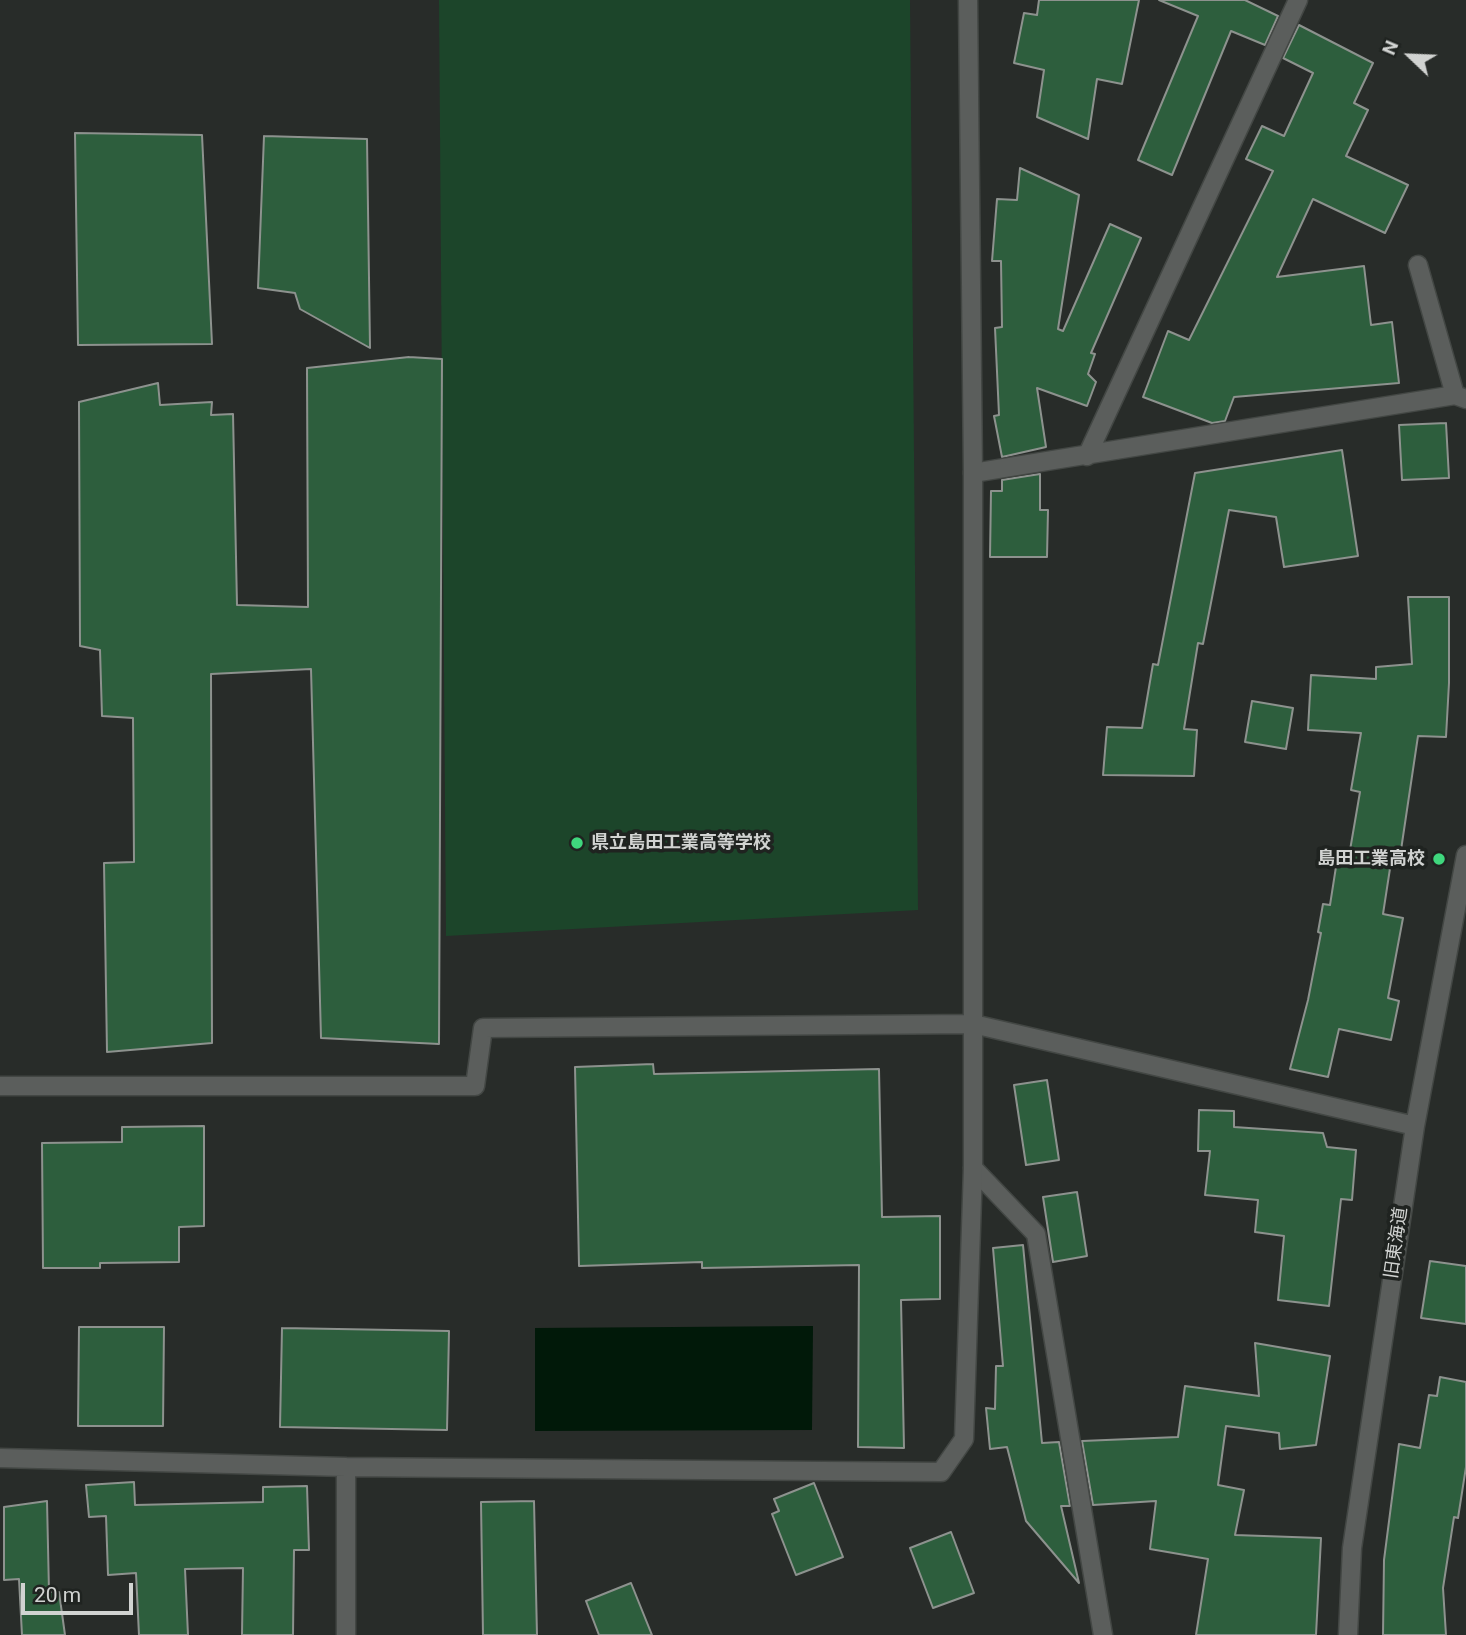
<!DOCTYPE html>
<meta charset="utf-8">
<style>
body{margin:0}
#map{position:relative;width:1466px;height:1635px;overflow:hidden;background:#282c29;font-family:Roboto,sans-serif}
canvas{display:block}
.north{position:absolute;left:1375px;top:21px;width:70px;height:70px;-webkit-text-stroke:5px #1f2320;paint-order:stroke;rotate:293deg;font-size:19px;font-weight:700;line-height:28px;text-align:center;color:#d1d3d1}
.north::after{content:'';display:block;margin:auto;width:24px;height:32px;background:#d1d3d1;clip-path:polygon(50% 0,100% 100%,50% 72%,0 100%)}
.scale{position:absolute;left:21px;top:1583px;width:112px;height:32px;box-sizing:border-box;border:4px solid #d1d3d1;border-top:0;padding-left:9px;font-size:21px;line-height:24px;white-space:nowrap;color:#d1d3d1;-webkit-text-stroke:5px #1f2320;paint-order:stroke}
</style>
<div id="map">
<canvas width="1466" height="1635"></canvas>
<div class="north">N</div>
<div class="scale">20 m</div>
</div>
<script>
const ctx = document.querySelector('canvas').getContext('2d');
ctx.lineJoin = 'round';
function fill(path, color) { ctx.fillStyle = color; ctx.fill(path, 'evenodd'); }
const poly = rows => new Path2D(rows.map(r => 'M' + r).join(''));
function trace(path, color, width, dash) { ctx.strokeStyle = color; ctx.lineWidth = width; ctx.lineCap = dash ? 'butt' : 'round'; ctx.setLineDash(dash || []); ctx.stroke(path); }
function label(font, color, halo, rows, align = 'center') {
  ctx.font = font + ' Roboto,"Noto Sans JP",sans-serif'; ctx.lineWidth = 7; ctx.setLineDash([]); ctx.textBaseline = 'middle'; ctx.strokeStyle = halo; ctx.fillStyle = color; for (const [text, x, y, turn = 0] of rows) {
    ctx.save(); ctx.translate(x, y); ctx.rotate((+turn || 0) * Math.PI / 180); ctx.textAlign = isNaN(turn) ? turn : align; if (halo) ctx.strokeText(text, 0, 0); ctx.fillText(text, 0, 0); ctx.restore();
  }
}
fill(poly([
 [439,0,910,0,918,910,446,936]
]), '#1c452a');
fill(poly([
 [813,1326,812,1430,535,1431,535,1328]
]), '#011909');
const building = poly([
 [1039,0,1139,0,1122,84,1097,79,1088,139,1037,117,1044,70,1014,63,1024,13,1037,15,1039,0],
 [1159,0,1245,0,1278,16,1265,45,1231,31,1172,175,1138,160,1198,16,1159,0],
 [1299,25,1373,63,1354,103,1368,110,1346,156,1408,185,1385,233,1313,199,1277,277,1364,266,1371,325,1392,322,1399,383,1234,397,1225,421,1212,423,1143,397,1168,331,1189,340,1273,171,1246,159,1262,126,1284,136,1313,73,1283,58,1299,25],
 [75,133,202,135,212,344,78,345,75,133],
 [264,136,367,139,370,348,300,309,295,293,258,288,264,136],
 [1020,168,1079,195,1058,329,1063,331,1110,224,1141,238,1091,353,1095,354,1088,374,1096,382,1087,406,1037,388,1046,447,1002,457,994,416,999,415,995,328,1002,327,1001,261,992,261,997,199,1017,200,1020,168],
 [409,357,442,359,439,1044,321,1038,311,669,211,674,212,1043,107,1052,104,863,134,862,133,718,102,716,100,650,80,646,79,402,158,383,160,405,212,402,211,415,233,414,237,605,308,607,307,368,409,357],
 [1446,423,1449,478,1402,480,1399,425,1446,423],
 [1342,450,1358,556,1284,567,1276,517,1229,510,1203,644,1198,643,1184,729,1197,730,1194,776,1103,775,1107,727,1142,728,1153,664,1158,665,1195,473,1342,450],
 [1040,474,1040,510,1048,510,1047,557,990,557,991,491,1002,491,1002,480,1040,474],
 [1408,597,1449,597,1449,683,1446,737,1418,736,1401,850,1393,849,1383,914,1403,918,1388,998,1399,1001,1391,1040,1339,1029,1328,1077,1290,1069,1308,1000,1321,933,1318,932,1323,904,1330,905,1338,854,1349,856,1360,792,1351,790,1361,733,1308,730,1311,675,1376,679,1376,667,1412,664,1408,597],
 [1252,701,1293,708,1286,749,1245,742,1252,701],
 [653,1064,654,1074,879,1069,882,1217,940,1216,940,1299,901,1300,904,1448,858,1447,859,1265,702,1268,702,1262,579,1266,575,1067,653,1064],
 [1047,1080,1059,1160,1026,1165,1014,1085,1047,1080],
 [1199,1110,1234,1111,1234,1127,1323,1133,1327,1147,1356,1150,1352,1200,1341,1199,1329,1306,1278,1300,1284,1236,1255,1232,1258,1200,1205,1195,1210,1151,1198,1151,1199,1110],
 [204,1126,204,1226,179,1227,179,1262,100,1263,100,1268,43,1268,42,1143,122,1142,122,1127,204,1126],
 [1077,1192,1087,1256,1053,1262,1043,1197,1077,1192],
 [1023,1245,1042,1443,1059,1442,1070,1506,1061,1506,1079,1583,1026,1521,1007,1447,990,1449,986,1408,995,1409,996,1366,1003,1366,993,1248,1023,1245],
 [1430,1261,1466,1266,1466,1324,1421,1318,1430,1261],
 [79,1327,164,1327,163,1426,78,1426,79,1327],
 [282,1328,449,1331,447,1430,280,1427,282,1328],
 [1255,1343,1330,1356,1316,1445,1280,1449,1279,1433,1226,1426,1218,1485,1244,1490,1235,1535,1321,1538,1316,1635,1196,1635,1208,1559,1150,1549,1156,1501,1093,1505,1082,1441,1178,1437,1185,1386,1259,1396,1255,1343],
 [1440,1377,1466,1382,1466,1467,1458,1518,1454,1517,1443,1588,1446,1635,1383,1635,1384,1560,1399,1444,1420,1448,1429,1395,1437,1396,1440,1377],
 [134,1482,135,1505,263,1502,263,1487,307,1486,309,1550,294,1550,293,1635,242,1635,243,1568,185,1569,188,1635,139,1635,136,1573,108,1575,106,1516,89,1517,86,1485,134,1482],
 [814,1483,843,1557,796,1575,772,1514,779,1511,774,1499,814,1483],
 [47,1501,49,1592,59,1592,65,1635,22,1635,19,1579,4,1580,4,1507,47,1501],
 [534,1501,537,1635,483,1635,481,1502,534,1501],
 [951,1532,974,1593,933,1608,910,1548,951,1532],
 [631,1583,652,1635,599,1635,586,1601,631,1583]
]);
fill(building, '#2d5e3d');
trace(building, '#8d928e', 2);
const lane = poly([
 [1418,265,1455,395],
 [1087,456,1298,0],
 [973,473,1455,395,1466,399],
 [973,1168,1036,1234,1103,1635]
]);
const street = poly([
 [0,1086,475,1086,483,1028,973,1024,1415,1126],
 [0,1458,346,1467,346,1635],
 [346,1467,941,1472,964,1439,973,1168,973,473,968,0],
 [1348,1635,1352,1548,1415,1126,1466,855]
]);
trace(lane, '#434744', 21);
trace(street, '#434744', 21);
trace(lane, '#5b5e5c', 18);
trace(street, '#5b5e5c', 18);
for (const [x, y, r, color] of [
 [577,843,7,"#3fd77d"],
 [1439,859,7,"#3fd77d"]
]) { const dot = new Path2D(); dot.arc(x, y, r, 0, 2 * Math.PI); ctx.fillStyle = color; ctx.fill(dot); trace(dot, '#1f2320', 2.5); }
label('bold 18px', '#d1d3d1', '#1f2320', [
 ["県立島田工業高等学校",591,843],
 ["島田工業高校",1425,859,"right"]
], 'left');
label('18px', '#d1d3d1', '#1f2320', [
 ["旧東海道",1397,1243,-82]
]);
</script>
